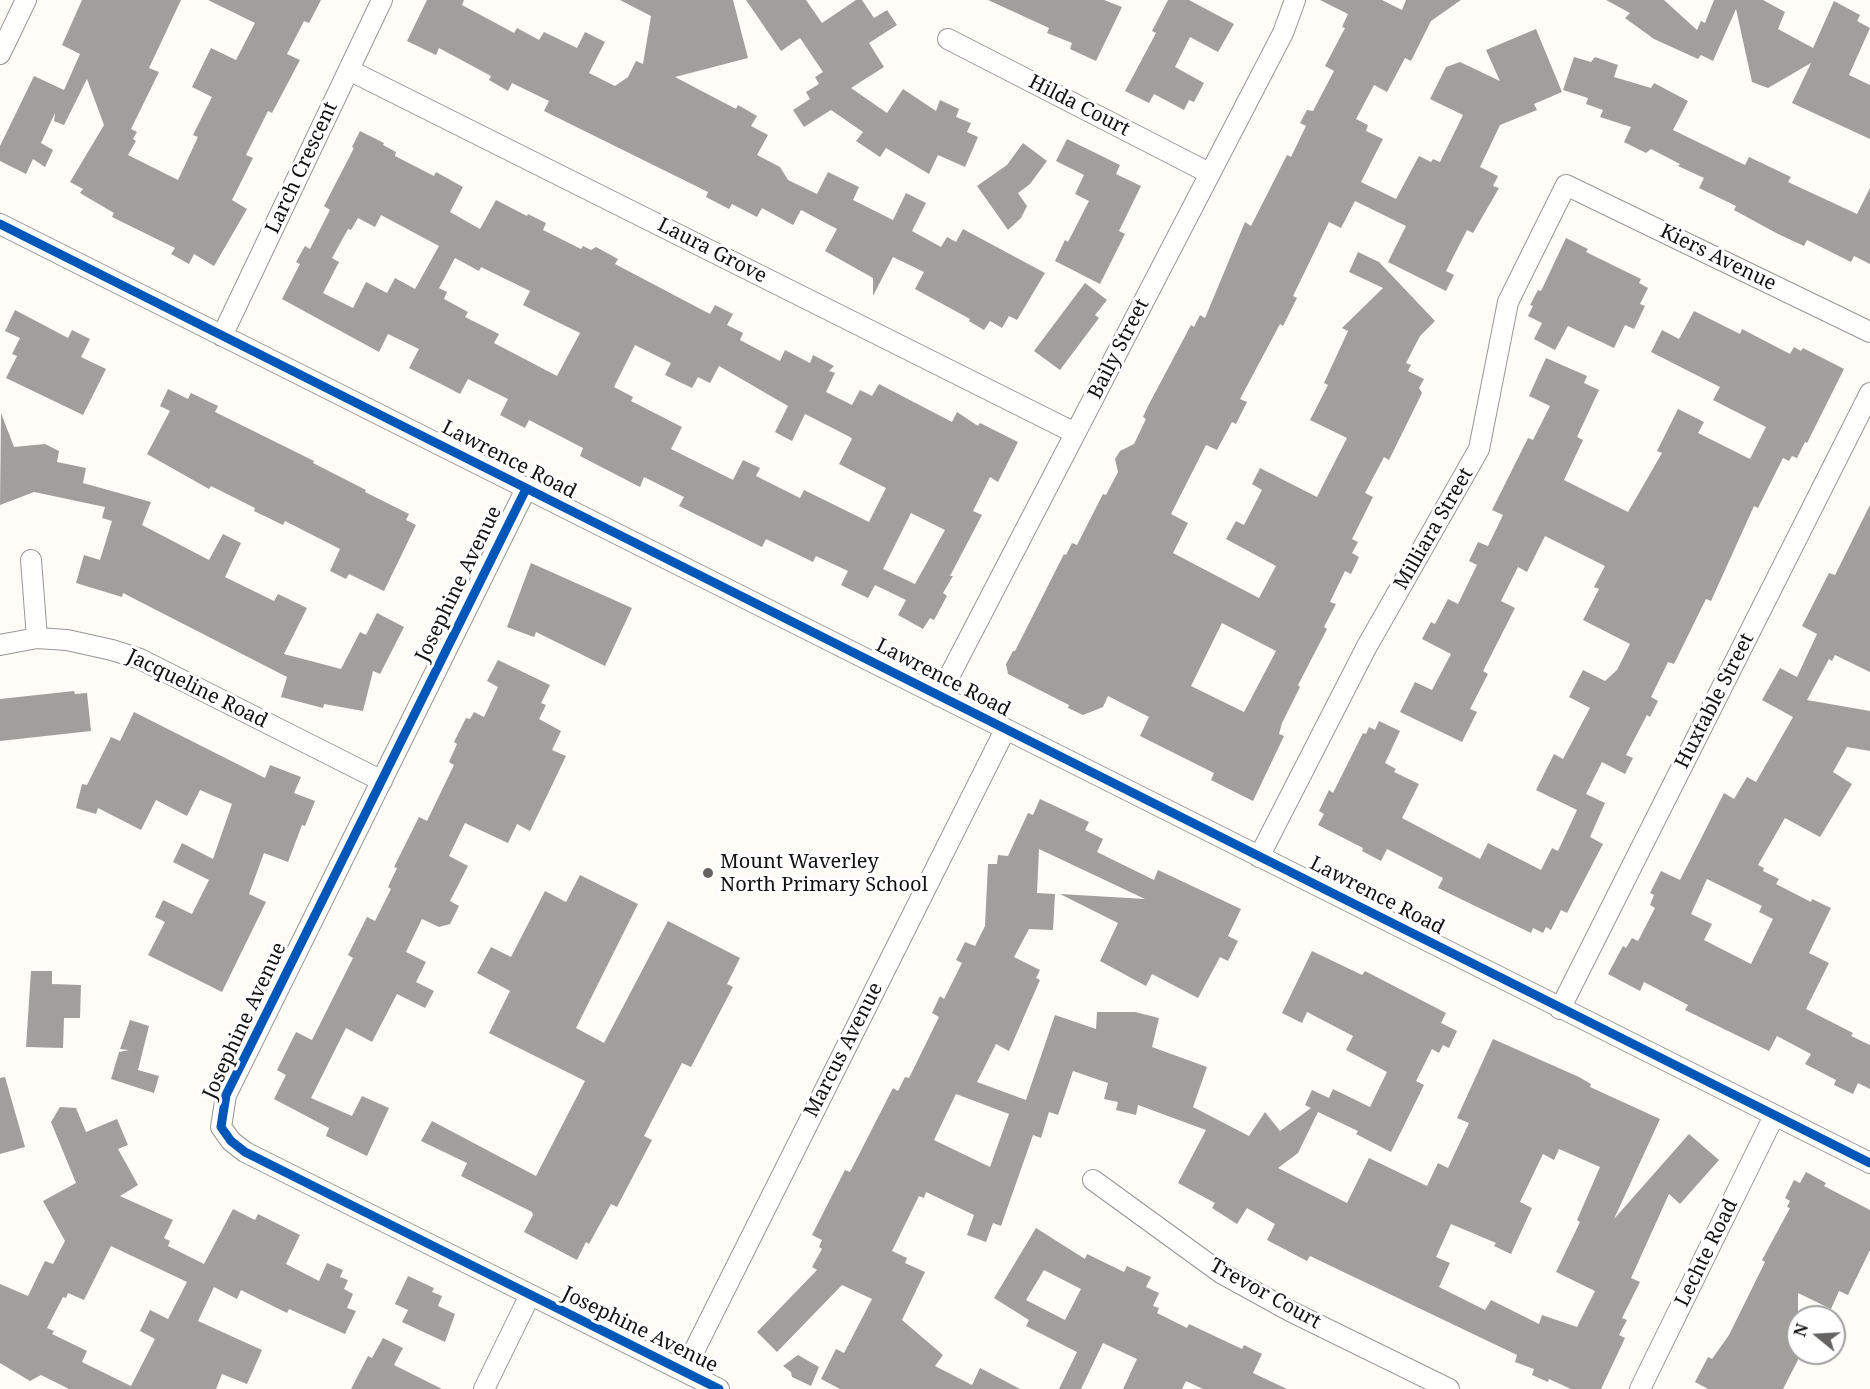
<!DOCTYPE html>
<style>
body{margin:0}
#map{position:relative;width:1870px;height:1389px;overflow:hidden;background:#fdfcf7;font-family:"Noto Serif",serif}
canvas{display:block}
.north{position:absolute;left:1786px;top:1305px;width:60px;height:60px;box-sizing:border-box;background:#fff;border:2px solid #a0a0a0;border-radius:50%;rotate:288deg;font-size:16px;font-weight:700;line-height:24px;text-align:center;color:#111}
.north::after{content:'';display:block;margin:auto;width:21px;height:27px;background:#646362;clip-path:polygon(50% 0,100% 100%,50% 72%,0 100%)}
</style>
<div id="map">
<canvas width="1870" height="1389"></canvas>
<div class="north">N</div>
</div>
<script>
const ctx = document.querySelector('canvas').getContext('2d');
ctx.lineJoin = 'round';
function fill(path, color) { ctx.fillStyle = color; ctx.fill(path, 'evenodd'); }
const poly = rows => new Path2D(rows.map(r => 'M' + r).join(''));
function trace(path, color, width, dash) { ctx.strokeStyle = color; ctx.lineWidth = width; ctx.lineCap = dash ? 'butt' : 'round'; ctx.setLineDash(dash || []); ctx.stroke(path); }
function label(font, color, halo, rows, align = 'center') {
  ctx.font = font + ' "Noto Serif",serif'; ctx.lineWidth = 6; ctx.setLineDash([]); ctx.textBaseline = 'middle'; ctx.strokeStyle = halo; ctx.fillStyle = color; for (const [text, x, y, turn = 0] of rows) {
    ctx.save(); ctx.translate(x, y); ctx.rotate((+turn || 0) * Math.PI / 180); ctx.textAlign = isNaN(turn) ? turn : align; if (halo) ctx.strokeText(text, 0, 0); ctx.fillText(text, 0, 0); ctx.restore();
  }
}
fill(poly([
 [82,0,181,0,149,68,159,72,131,129,137,132,133,139,136,141,128,155,178,180,198,137,193,135,212,97,192,87,211,48,236,60,255,23,208,0,321,0,309,23,304,21,287,54,300,60,272,113,268,111,246,155,253,158,232,200,247,209,214,266,194,254,189,264,171,254,175,248,112,217,114,213,80,193,83,189,70,182,104,125,87,79,64,125,54,121,55,113,41,143,53,150,45,167,33,159,26,174,0,161,0,146,34,76,64,90,80,54,62,45],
 [427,0,464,0,462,5,514,33,517,28,539,40,544,32,577,48,585,32,605,42,589,73,615,86,628,77,636,61,643,64,651,16,620,0,733,0,748,58,675,77,736,109,738,105,757,116,751,126,768,135,757,155,780,167,788,180,817,194,828,172,859,187,853,200,893,220,906,193,926,203,912,231,941,247,947,237,956,242,963,229,1045,273,1017,320,1009,316,1002,328,990,321,984,330,969,321,970,319,915,289,924,272,893,257,873,296,873,278,825,251,837,229,801,210,793,225,762,208,757,217,732,204,729,209,706,197,708,192,544,111,549,101,512,83,508,91,489,80,491,76,439,48,436,55,407,41],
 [746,0,806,0,822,23,856,0,862,0,874,18,887,10,897,25,869,43,884,67,851,88,887,113,903,89,936,111,940,100,959,109,956,117,971,123,967,132,978,137,965,167,938,155,929,174,886,148,880,157,856,141,863,132,831,110,804,127,793,110,810,99,806,92,819,84,815,77,823,72,800,38,781,51],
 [988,0,1104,0,1122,7,1096,61,1070,49,1072,43,1047,33,1049,28],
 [1168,0,1189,0,1234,24,1218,52,1190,37,1175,67,1204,83,1194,102,1189,100,1184,110,1154,94,1149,103,1125,91,1156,33,1152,31],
 [1320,0,1382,0,1402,10,1406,0,1461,0,1431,21,1411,61,1405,58,1387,92,1374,85,1356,119,1368,125,1366,131,1383,139,1361,182,1396,199,1419,156,1431,162,1433,159,1440,162,1463,115,1430,99,1446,67,1460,62,1500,81,1486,50,1536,29,1562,92,1534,104,1537,110,1500,125,1480,167,1498,176,1493,186,1499,188,1473,233,1467,230,1446,271,1454,275,1446,291,1388,262,1406,226,1355,201,1341,228,1329,222,1293,296,1297,298,1283,326,1280,324,1240,399,1247,402,1236,424,1232,422,1217,450,1206,445,1171,514,1188,523,1173,553,1259,598,1276,566,1226,539,1236,521,1244,525,1262,490,1252,484,1260,468,1317,497,1347,438,1310,420,1328,385,1324,383,1348,331,1342,328,1383,288,1349,272,1358,252,1379,262,1435,321,1420,336,1406,363,1411,365,1408,371,1424,379,1419,388,1422,393,1389,460,1384,457,1365,493,1373,497,1352,539,1358,542,1352,553,1359,557,1351,574,1345,571,1330,602,1336,604,1324,627,1327,629,1298,685,1300,687,1282,723,1279,734,1284,736,1253,801,1211,780,1214,773,1140,736,1149,717,1108,696,1103,707,1083,715,1068,708,1069,705,1008,674,1006,664,1013,651,1015,651,1064,554,1066,555,1072,543,1077,545,1103,494,1106,495,1118,472,1115,459,1120,451,1134,444,1146,419,1143,417,1148,406,1191,325,1194,327,1200,315,1205,318,1245,222,1251,226,1287,155,1291,157,1306,126,1300,123,1307,110,1313,111,1334,71,1325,66,1345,28,1342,27,1348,14],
 [1222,623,1276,651,1244,712,1191,686],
 [1606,0,1664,0,1697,30,1701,21,1705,23,1714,0,1763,0,1785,12,1778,29,1813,48,1834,1,1860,15,1857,21,1870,28,1849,75,1870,85,1870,139,1792,103,1811,63,1768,88,1752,82,1736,9,1713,61,1701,55,1698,59,1654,39,1625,18,1630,13],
 [1574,57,1591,62,1595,57,1618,65,1614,77,1651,88,1654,83,1688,101,1673,130,1745,165,1749,157,1791,177,1788,182,1857,214,1870,188,1870,264,1854,256,1851,262,1807,240,1804,246,1778,234,1734,210,1736,206,1699,188,1704,178,1678,166,1680,164,1651,149,1646,153,1624,142,1631,127,1600,117,1603,110,1586,104,1588,98,1563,90],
 [360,131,384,143,383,145,396,152,395,156,434,176,436,172,463,187,450,212,480,229,496,200,527,216,528,214,546,223,543,230,581,249,583,246,591,250,596,247,618,259,615,264,710,314,715,305,733,314,727,325,743,333,740,340,780,361,785,350,810,363,813,355,834,366,829,371,835,373,826,392,852,405,860,390,872,396,879,384,952,422,957,412,978,426,980,423,1018,442,998,482,990,477,973,511,982,515,950,576,953,576,943,593,947,596,934,620,930,618,923,629,898,615,906,600,875,585,868,598,841,585,848,571,816,556,813,562,766,539,762,547,679,506,684,497,644,477,640,487,580,456,583,448,529,420,525,428,500,415,508,399,468,379,460,394,441,384,409,368,419,349,388,334,379,352,282,299,300,264,296,262,305,246,310,249,330,210,324,206,354,148,352,147],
 [381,215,439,246,415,289,395,278,387,293,366,282,353,308,323,293,339,262,332,258,348,229,351,230,358,218,375,227],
 [455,258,479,271,481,267,530,291,523,305,580,333,557,376,494,343,499,334,465,317,468,312,444,299,447,292,439,288],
 [635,345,671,363,665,375,692,388,698,377,710,383,719,366,788,406,775,432,792,441,805,414,850,437,852,439,839,464,886,488,869,522,804,490,800,498,756,476,760,468,743,460,733,480,671,449,682,427,631,401,633,397,614,387],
 [911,513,945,530,915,584,883,569],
 [1067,139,1120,165,1116,174,1141,186,1119,231,1125,234,1100,284,1055,261,1065,240,1068,242,1089,201,1075,194,1084,175,1056,161],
 [1023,143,1047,161,1030,184,1018,193,1027,206,1021,218,1008,230,977,186,1007,165],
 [1566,238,1588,249,1586,252,1641,279,1639,283,1648,288,1640,304,1645,306,1634,329,1625,325,1614,348,1568,326,1555,350,1534,339,1542,323,1528,316,1533,306,1530,305,1538,290,1541,291],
 [1085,283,1107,300,1095,315,1099,318,1060,370,1034,351],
 [15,310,68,338,72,330,90,339,81,357,106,369,83,415,6,378,17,356,12,354,20,338,5,331],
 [1694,311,1740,334,1742,329,1790,354,1794,347,1801,351,1803,348,1844,369,1807,443,1805,442,1797,458,1792,456,1789,461,1783,458,1758,508,1754,506,1711,601,1706,599,1674,664,1668,662,1651,697,1658,701,1650,717,1647,715,1626,755,1633,758,1625,774,1602,762,1586,794,1605,803,1590,837,1603,844,1567,913,1561,910,1551,930,1546,927,1543,933,1533,928,1531,933,1438,888,1443,878,1387,849,1381,861,1362,851,1363,848,1318,825,1324,814,1319,811,1329,790,1333,793,1363,733,1366,734,1369,727,1375,730,1379,721,1400,731,1385,763,1396,769,1394,772,1419,784,1402,818,1480,859,1488,843,1541,870,1552,848,1558,851,1577,810,1536,790,1554,754,1563,759,1590,708,1569,697,1583,670,1605,681,1617,670,1630,644,1583,620,1599,589,1594,587,1605,566,1545,536,1527,572,1518,567,1501,601,1515,608,1483,671,1488,674,1470,709,1477,712,1462,742,1400,712,1415,682,1432,690,1451,654,1422,639,1431,622,1435,624,1448,599,1458,604,1477,565,1469,561,1478,542,1488,546,1503,515,1492,510,1528,438,1533,440,1550,406,1529,396,1546,358,1587,376,1584,383,1599,390,1577,437,1583,440,1564,480,1628,512,1662,453,1657,451,1678,409,1704,422,1698,433,1750,459,1766,427,1713,400,1720,387,1651,352,1662,330,1679,339],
 [168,389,188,399,191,393,218,406,215,412,314,461,313,463,366,490,365,492,409,514,406,520,416,525,384,591,349,574,346,579,330,571,340,549,285,521,283,525,254,511,255,508,211,486,209,489,147,454,170,411,160,406],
 [1,413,14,447,45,444,59,451,57,462,86,468,83,483,151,502,142,525,209,560,223,534,241,543,225,577,274,601,278,594,307,608,284,654,341,669,360,632,366,635,377,613,404,627,380,674,373,671,363,711,324,704,323,708,281,697,287,677,123,593,122,597,76,583,84,555,100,560,112,521,102,518,105,507,34,492,0,505],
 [1870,505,1870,672,1835,655,1832,661,1829,659,1807,700,1870,711,1870,751,1847,747,1833,772,1852,784,1820,837,1785,818,1758,865,1764,868,1763,871,1779,879,1776,884,1811,902,1812,899,1831,908,1809,953,1829,963,1806,1009,1853,1033,1851,1036,1870,1045,1870,1089,1858,1083,1853,1094,1834,1085,1836,1080,1805,1064,1811,1054,1777,1036,1769,1051,1685,1010,1688,1005,1644,982,1640,991,1608,974,1623,946,1626,948,1632,938,1638,941,1655,908,1650,905,1654,895,1650,893,1661,871,1680,880,1724,793,1734,799,1747,777,1756,782,1793,717,1762,700,1780,668,1797,677,1817,634,1802,626,1829,573,1835,575],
 [1707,879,1762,906,1759,912,1773,919,1751,964,1704,940,1712,924,1691,914],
 [531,563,632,608,605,666,536,632,534,637,507,627],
 [498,660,550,685,541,703,546,705,539,719,561,731,552,750,566,756,530,831,517,824,508,843,465,823,449,856,468,866,450,901,459,906,450,924,439,927,422,919,406,952,426,962,416,982,434,991,425,1008,397,994,372,1042,346,1028,311,1098,352,1116,362,1096,389,1108,367,1156,326,1136,329,1128,274,1099,286,1075,277,1070,296,1032,312,1040,353,958,348,955,367,917,375,921,391,889,388,887,397,868,394,867,419,817,427,821,454,765,449,762,457,744,454,742,466,718,470,719,474,712,484,717,498,687,487,681],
 [74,691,75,694,87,693,91,731,0,741,0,699],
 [134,712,265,778,270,765,301,777,294,793,315,801,305,826,302,825,288,862,264,853,249,894,266,902,222,992,148,955,165,922,155,917,163,900,192,914,209,880,173,862,182,843,213,859,232,804,200,790,187,816,156,800,141,830,98,808,96,814,76,808,82,784,87,785,111,737,120,741],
 [1040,799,1089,822,1085,830,1103,839,1097,852,1154,880,1158,870,1241,909,1228,936,1238,941,1228,961,1220,957,1198,998,1152,974,1146,986,1100,961,1118,923,1060,894,1145,899,1039,849,1037,893,1055,894,1053,930,1029,929,1014,957,1040,970,1036,978,1040,980,1009,1051,996,1044,977,1082,1026,1100,1055,1015,1096,1029,1097,1012,1135,1012,1159,1018,1152,1047,1207,1067,1193,1107,1249,1136,1265,1112,1280,1131,1311,1108,1305,1105,1312,1090,1329,1098,1333,1089,1370,1107,1387,1072,1346,1050,1353,1036,1307,1012,1302,1023,1282,1013,1312,951,1362,975,1365,971,1446,1013,1441,1023,1457,1031,1449,1048,1443,1045,1439,1053,1432,1049,1416,1081,1424,1085,1391,1152,1356,1134,1358,1131,1318,1112,1298,1153,1278,1168,1347,1203,1369,1158,1427,1186,1438,1163,1448,1168,1469,1123,1457,1118,1493,1039,1579,1077,1591,1084,1590,1087,1660,1119,1614,1219,1689,1134,1719,1160,1680,1204,1669,1194,1631,1278,1640,1282,1622,1318,1627,1320,1619,1335,1625,1338,1601,1389,1571,1389,1549,1379,1548,1382,1532,1375,1534,1369,1515,1362,1517,1355,1310,1256,1307,1261,1267,1240,1275,1224,1247,1208,1237,1224,1212,1208,1215,1203,1178,1183,1206,1130,1138,1105,1136,1115,1116,1110,1118,1102,1104,1099,1108,1083,1073,1071,1058,1115,1049,1112,1041,1138,1033,1135,1001,1226,993,1223,986,1242,967,1235,974,1215,926,1192,924,1198,919,1196,892,1251,907,1258,905,1263,925,1272,902,1320,943,1355,935,1366,972,1385,980,1368,1020,1389,840,1389,821,1379,836,1349,844,1353,872,1299,842,1285,777,1352,757,1332,817,1270,812,1267,822,1249,819,1247,822,1240,812,1235,845,1170,850,1172,893,1088,898,1091,905,1077,909,1078,939,1017,932,1013,940,996,944,999,962,963,956,960,965,942,975,946,985,926,988,864,997,864,998,855,1008,856,1028,813,1033,815],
 [956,1094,1009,1114,990,1167,934,1140],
 [1559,1149,1600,1167,1577,1220,1580,1222,1556,1272,1595,1291,1577,1327,1542,1315,1539,1324,1491,1300,1485,1310,1439,1287,1450,1263,1436,1257,1451,1224,1496,1243,1494,1246,1511,1254,1532,1208,1520,1202,1543,1154,1554,1160],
 [580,875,638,904,576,1028,604,1043,668,921,740,958,727,984,733,987,691,1067,682,1063,644,1136,652,1140,617,1207,611,1204,589,1244,586,1242,577,1260,524,1232,533,1215,532,1212,461,1176,467,1163,421,1141,432,1121,536,1176,585,1081,489,1033,510,991,477,973,491,947,511,957,545,891,566,902],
 [31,971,52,971,52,984,81,985,80,1018,64,1018,63,1048,26,1047],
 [130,1020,149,1026,138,1070,159,1076,154,1093,111,1079,119,1052,129,1050,120,1049],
 [5,1077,25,1147,0,1154,0,1078],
 [60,1107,76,1108,86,1132,117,1119,128,1145,118,1149,138,1185,120,1196,173,1220,164,1238,170,1241,168,1246,204,1264,233,1209,255,1220,258,1214,300,1235,286,1264,319,1281,327,1263,343,1270,340,1277,348,1280,344,1289,353,1294,347,1308,356,1311,345,1334,289,1309,287,1313,241,1290,237,1299,214,1287,198,1321,262,1350,247,1384,222,1374,216,1389,69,1389,41,1375,30,1381,0,1363,0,1284,28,1296,45,1261,53,1264,65,1241,43,1201,76,1183,51,1122],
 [111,1246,187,1282,168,1319,150,1310,140,1331,155,1339,131,1386,82,1362,87,1351,52,1334,54,1331,47,1328,63,1297,66,1298,68,1293,84,1300],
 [1806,1172,1826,1183,1824,1186,1870,1210,1870,1250,1848,1295,1839,1291,1831,1309,1798,1293,1798,1360,1783,1389,1708,1389,1695,1382,1708,1357,1712,1359,1729,1335,1765,1262,1762,1260,1790,1208,1787,1207,1790,1201,1785,1198,1794,1180,1800,1183],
 [1036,1228,1085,1259,1087,1254,1124,1272,1127,1266,1151,1277,1146,1287,1159,1293,1153,1306,1159,1308,1157,1313,1187,1328,1189,1324,1242,1349,1244,1345,1262,1354,1253,1373,1287,1389,1203,1389,1186,1381,1182,1389,1123,1389,1137,1359,1103,1343,1081,1389,1059,1389,1077,1352,1026,1326,1029,1320,994,1298],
 [1044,1270,1081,1289,1065,1320,1026,1300],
 [408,1276,434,1288,432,1292,442,1296,438,1306,455,1314,445,1342,402,1322,408,1310,395,1304],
 [383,1338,403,1348,394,1365,442,1389,351,1389,368,1356,372,1358],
 [798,1355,819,1367,811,1386,792,1377,791,1372,783,1366]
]), '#a19f9c');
const street = poly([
 [948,39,1209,173],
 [0,54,26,0],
 [349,70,1075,433],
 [0,224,1870,1163],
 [222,336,382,0],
 [526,489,226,1095,221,1127,231,1141,245,1152,719,1389],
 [31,560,37,638],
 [0,645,37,638,67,640,112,650,140,659,382,781],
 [939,696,1283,33,1295,0],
 [1259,857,1366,648,1479,449,1508,302,1566,185,1870,332],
 [1560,1009,1870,393],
 [1093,1180,1221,1273,1290,1311,1449,1389],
 [684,1371,1005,730],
 [484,1389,530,1295],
 [1640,1389,1774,1116]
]);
trace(street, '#979795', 22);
trace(street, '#fffffe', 20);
trace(poly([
 [0,224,1870,1163],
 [526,489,226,1095,221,1127,231,1141,245,1152,719,1389]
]), '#0057b8', 9);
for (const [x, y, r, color] of [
 [708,873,6,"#646362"]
]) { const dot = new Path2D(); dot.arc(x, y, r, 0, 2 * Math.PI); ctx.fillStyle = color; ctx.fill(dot); trace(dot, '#fff', 2); }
label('20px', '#111', '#fff', [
 ["Hilda Court",1079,106,27],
 ["Larch Crescent",302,168,-65],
 ["Laura Grove",712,251,27],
 ["Kiers Avenue",1718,258,26],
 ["Baily Street",1119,349,-63],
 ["Lawrence Road",509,460,27],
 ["Milliara Street",1434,529,-60],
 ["Josephine Avenue",459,584,-64],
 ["Lawrence Road",943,678,27],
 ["Jacqueline Road",197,689,26],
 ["Huxtable Street",1715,701,-63],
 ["Lawrence Road",1377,896,27],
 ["Josephine Avenue",245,1021,-65],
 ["Marcus Avenue",844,1050,-63],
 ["Lechte Road",1707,1253,-64],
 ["Trevor Court",1265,1294,29],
 ["Josephine Avenue",640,1330,26]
]);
label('20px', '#111', '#fff', [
 ["Mount Waverley",720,862],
 ["North Primary School",720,885]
], 'left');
</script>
